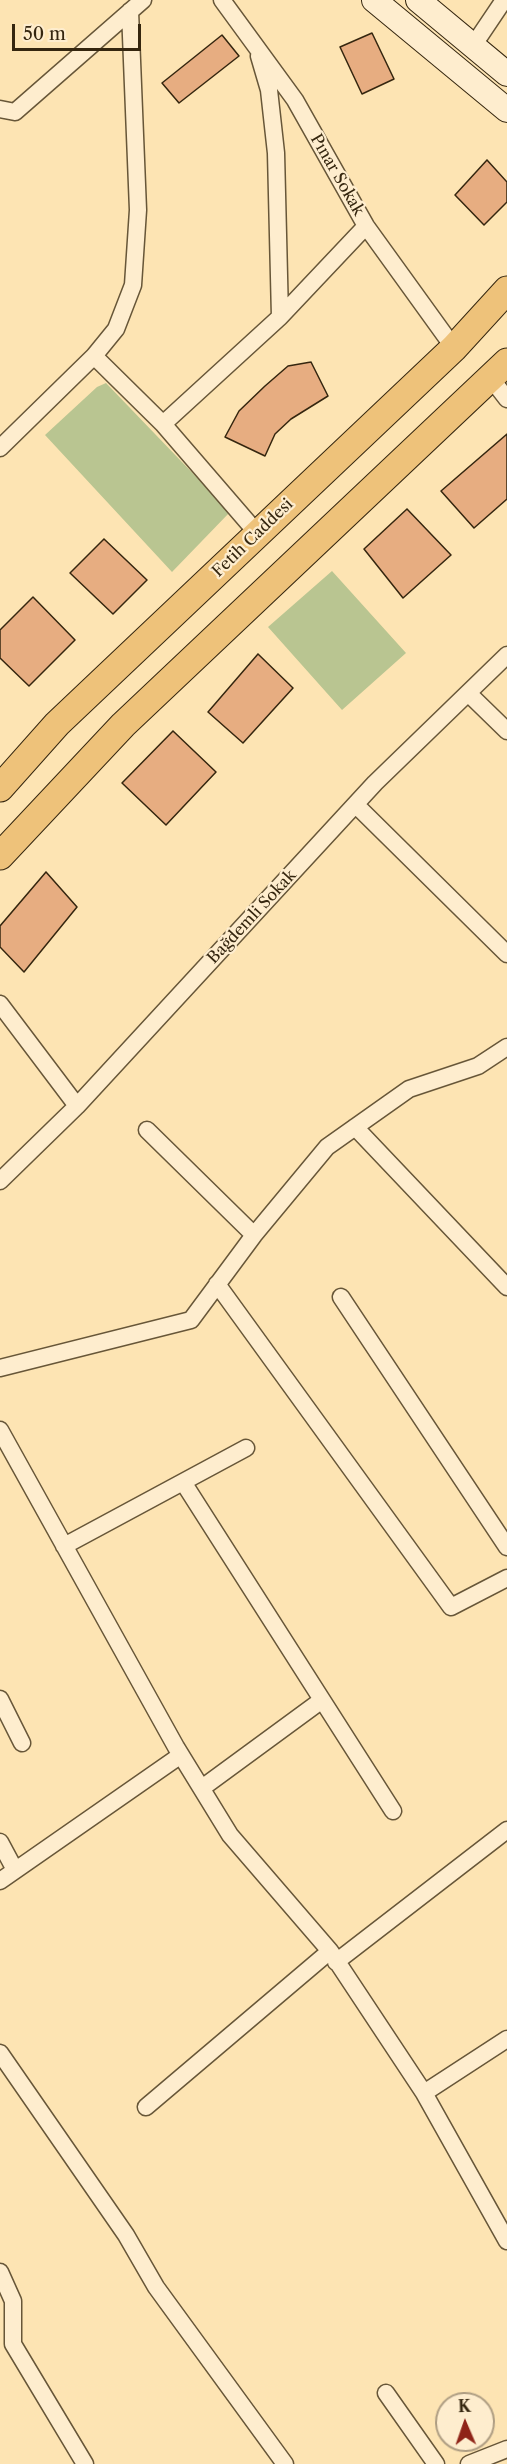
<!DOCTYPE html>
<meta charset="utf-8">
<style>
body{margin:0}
#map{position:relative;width:507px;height:2464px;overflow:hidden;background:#fde4b3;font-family:"Libre Caslon Text",serif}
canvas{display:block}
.north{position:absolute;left:435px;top:2392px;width:60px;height:60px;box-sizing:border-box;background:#feedce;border:2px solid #ae9d82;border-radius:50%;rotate:358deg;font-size:16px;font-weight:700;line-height:24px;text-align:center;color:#35260f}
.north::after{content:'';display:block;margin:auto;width:21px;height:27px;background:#8f2418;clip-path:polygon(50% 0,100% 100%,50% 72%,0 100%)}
.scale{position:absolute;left:12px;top:24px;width:129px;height:27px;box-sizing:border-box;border:3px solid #35260f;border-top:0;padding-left:8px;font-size:18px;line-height:21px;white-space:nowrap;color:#35260f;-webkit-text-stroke:4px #feedce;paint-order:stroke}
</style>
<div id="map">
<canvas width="507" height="2464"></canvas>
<div class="north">K</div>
<div class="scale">50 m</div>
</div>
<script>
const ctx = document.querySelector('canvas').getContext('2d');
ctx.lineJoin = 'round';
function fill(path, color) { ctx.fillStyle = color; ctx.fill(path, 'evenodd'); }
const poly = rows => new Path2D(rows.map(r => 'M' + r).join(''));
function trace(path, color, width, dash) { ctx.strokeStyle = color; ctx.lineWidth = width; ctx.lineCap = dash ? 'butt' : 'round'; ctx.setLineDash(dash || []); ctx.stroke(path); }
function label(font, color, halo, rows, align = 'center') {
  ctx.font = font + ' "Libre Caslon Text",serif'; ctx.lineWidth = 4.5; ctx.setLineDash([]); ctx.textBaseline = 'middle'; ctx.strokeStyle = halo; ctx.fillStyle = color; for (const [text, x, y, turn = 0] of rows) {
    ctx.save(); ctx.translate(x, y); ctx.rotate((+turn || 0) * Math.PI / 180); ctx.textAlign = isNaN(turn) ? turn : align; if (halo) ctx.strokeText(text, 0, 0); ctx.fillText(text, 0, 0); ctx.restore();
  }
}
fill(poly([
 [106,383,230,512,172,572,45,435,97,387],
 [332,571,406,653,342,710,268,627]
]), '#b9c591');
const building = poly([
 [372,33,394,79,362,94,340,47,372,33],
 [222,35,239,56,179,103,162,83,222,35],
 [487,160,507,182,507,202,484,225,455,195,487,160],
 [311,362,328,396,291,419,275,434,265,456,225,437,239,411,265,386,288,366,311,362],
 [507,434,507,499,474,528,441,491,507,434],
 [407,509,451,555,403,598,364,549,407,509],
 [104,539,147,580,113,614,70,573,104,539],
 [33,597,75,640,29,686,0,658,0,630,33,597],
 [258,654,293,688,243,743,208,712,258,654],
 [173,731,216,772,166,825,122,783,173,731],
 [46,872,77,907,24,972,0,947,0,926,46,872]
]);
fill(building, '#e7ad81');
trace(building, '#35260f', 1.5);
const street = poly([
 [222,0,295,100,366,226,454,348],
 [473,46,504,0],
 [259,56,269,90,276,153,280,317],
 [0,109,15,112,143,0],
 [94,356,163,424,257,533],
 [490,377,507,399],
 [163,424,280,317,366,226],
 [0,448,94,356,116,329,133,285,138,210,130,11],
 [468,693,507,731],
 [356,805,507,954],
 [0,1004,77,1106],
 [355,1127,507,1287],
 [147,1130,254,1235],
 [0,1181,77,1106,375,783,507,655],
 [217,1284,451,1607,507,1578],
 [341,1297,507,1547],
 [0,1368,191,1320,254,1235,327,1147,409,1089,478,1066,507,1047],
 [0,1430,176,1747,230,1835,330,1951,424,2093,507,2241],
 [183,1482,393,1811],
 [64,1546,246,1448],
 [0,1699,22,1743],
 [202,1788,322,1700],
 [0,1842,15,1870],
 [0,1881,181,1755],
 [336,1962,507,1830],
 [0,2053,126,2235,156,2287,285,2464],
 [424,2093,507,2039],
 [146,2107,330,1951],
 [0,2272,13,2301,13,2344,85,2464],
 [386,2393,436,2464],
 [469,2464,507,2449]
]);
const secondary = poly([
 [374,0,507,110],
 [418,0,507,74]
]);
const primary = poly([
 [0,788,57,724,454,348,507,290],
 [0,856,123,725,507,362]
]);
trace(street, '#675638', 19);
trace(secondary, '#35260f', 26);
trace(primary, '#35260f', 29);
trace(street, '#feedce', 16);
trace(secondary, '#feedce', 24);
trace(primary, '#eec27a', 27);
label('16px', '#35260f', '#feedce', [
 ["Pınar Sokak",337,175,60],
 ["Fetih Caddesi",253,538,-44],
 ["Bağdemli Sokak",252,917,-47]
]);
</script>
